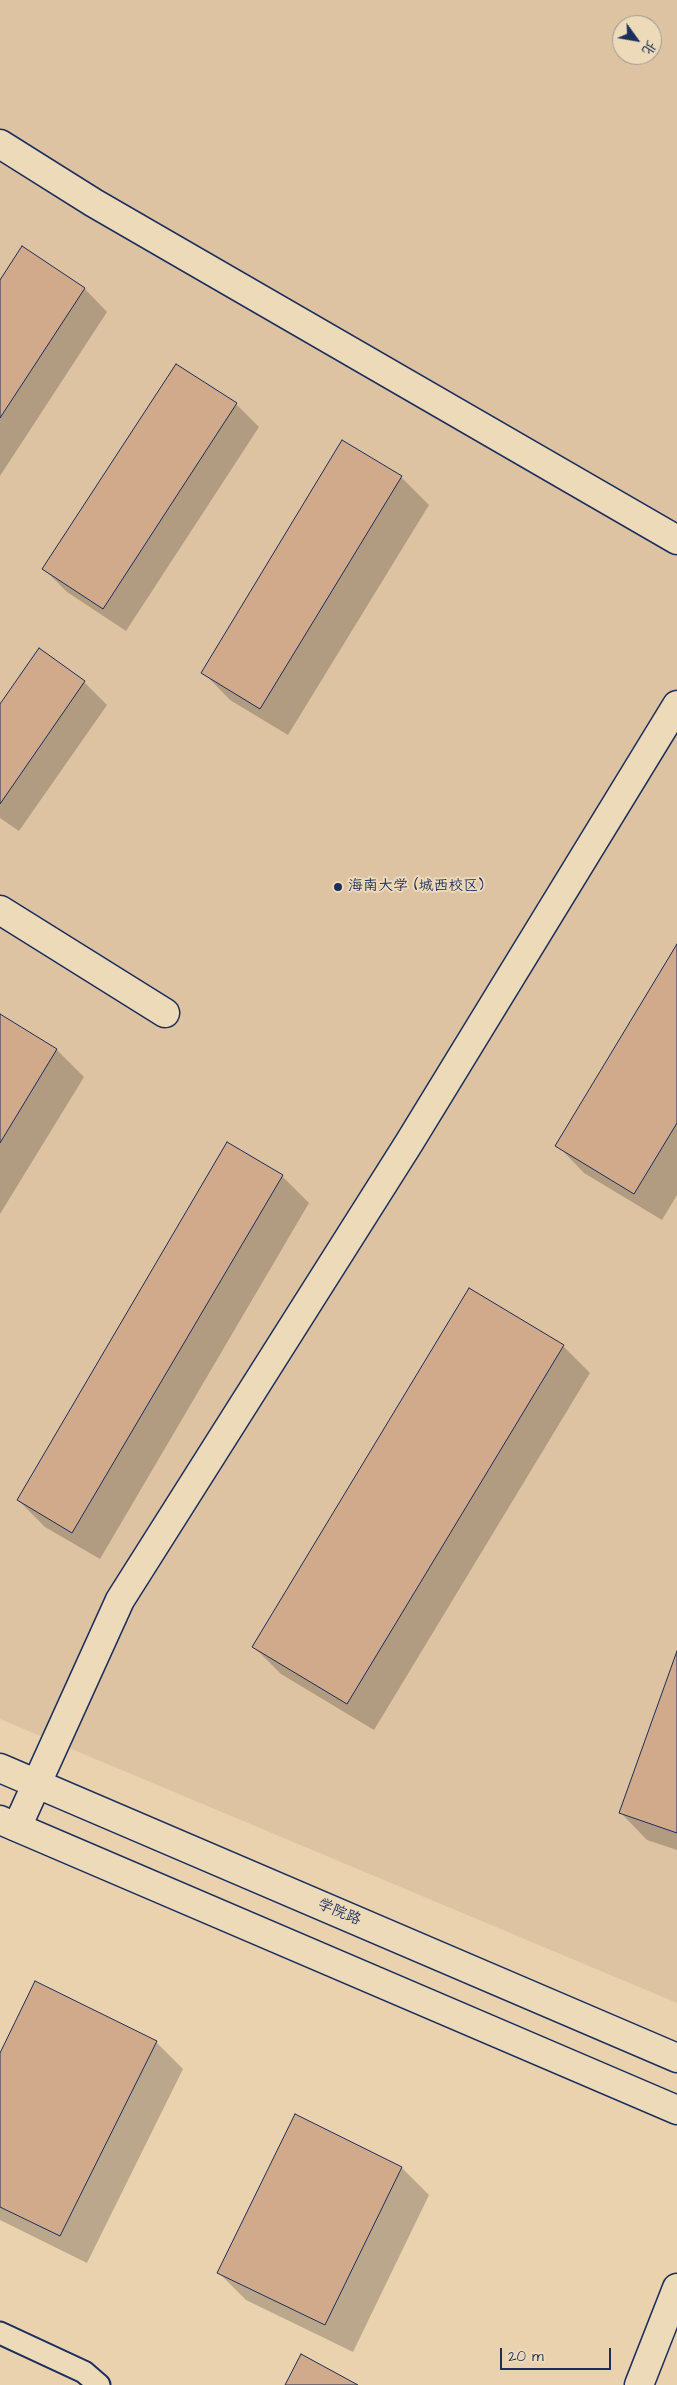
<!DOCTYPE html>
<meta charset="utf-8">
<style>
body{margin:0}
#map{position:relative;width:677px;height:2385px;overflow:hidden;background:#ead2af;font-family:"Architects Daughter","LXGW WenKai TC",sans-serif}
canvas{display:block}
.north{position:absolute;left:612px;top:15px;width:50px;height:50px;box-sizing:border-box;background:#eddab8;border:1px solid #999694;border-radius:50%;rotate:122deg;font-size:14px;font-weight:700;line-height:20px;text-align:center;color:#1b2f5e}
.north::after{content:'';display:block;margin:auto;width:18px;height:22px;background:#1b2f5e;clip-path:polygon(50% 0,100% 100%,50% 72%,0 100%)}
.scale{position:absolute;left:500px;top:2348px;width:111px;height:22px;box-sizing:border-box;border:2px solid #1b2f5e;border-top:0;padding-left:6px;font-size:15px;line-height:18px;white-space:nowrap;color:#1b2f5e;-webkit-text-stroke:4px #eddab8;paint-order:stroke}
</style>
<div id="map">
<canvas width="677" height="2385"></canvas>
<div class="north">北</div>
<div class="scale">20 m</div>
</div>
<script>
const ctx = document.querySelector('canvas').getContext('2d');
ctx.lineJoin = 'round';
function fill(path, color) { ctx.fillStyle = color; ctx.fill(path, 'evenodd'); }
const poly = rows => new Path2D(rows.map(r => 'M' + r).join(''));
function trace(path, color, width, dash) { ctx.strokeStyle = color; ctx.lineWidth = width; ctx.lineCap = dash ? 'butt' : 'round'; ctx.setLineDash(dash || []); ctx.stroke(path); }
function label(font, color, halo, rows, align = 'center') {
  ctx.font = font + ' "Architects Daughter","LXGW WenKai TC",sans-serif'; ctx.lineWidth = 4; ctx.setLineDash([]); ctx.textBaseline = 'middle'; ctx.strokeStyle = halo; ctx.fillStyle = color; for (const [text, x, y, turn = 0] of rows) {
    ctx.save(); ctx.translate(x, y); ctx.rotate((+turn || 0) * Math.PI / 180); ctx.textAlign = isNaN(turn) ? turn : align; if (halo) ctx.strokeText(text, 0, 0); ctx.fillText(text, 0, 0); ctx.restore();
  }
}
fill(poly([
 [0,0,677,0,677,2003,0,1719],
 [622,25,652,25,652,55,622,55]
]), '#dec3a3');
fill(poly([
 [22,248,85,289,107,312,0,476,0,282],
 [236,404,259,427,126,631,67,592,44,569],
 [343,442,401,477,429,505,288,735,230,700,203,672],
 [84,682,107,705,19,831,0,818,0,706],
 [677,947,677,1195,662,1220,584,1173,557,1145],
 [0,1015,57,1050,84,1077,0,1214],
 [282,1176,309,1203,100,1559,45,1527,18,1500],
 [563,1346,590,1373,374,1730,281,1674,254,1647],
 [677,1655,677,1850,647,1840,620,1812],
 [156,2042,183,2069,87,2263,0,2220,0,2056],
 [402,2168,429,2195,353,2352,246,2300,219,2273]
]), '#0003');
const building = poly([
 [22,246,85,288,0,418,0,280,22,246],
 [176,364,237,403,103,609,42,569,176,364],
 [342,440,402,476,260,709,201,673,342,440],
 [39,648,85,681,0,804,0,704,39,648],
 [677,944,677,1123,634,1194,555,1146,677,944],
 [0,1014,57,1049,0,1143,0,1014],
 [227,1142,283,1175,72,1533,17,1500,227,1142],
 [469,1288,564,1345,347,1704,252,1647,469,1288],
 [677,1651,677,1833,619,1813,677,1651],
 [35,1981,157,2041,60,2236,0,2207,0,2053,35,1981],
 [295,2114,402,2167,325,2325,217,2273,295,2114],
 [301,2354,358,2385,285,2385,301,2354]
]);
fill(building, '#d0aa8a');
trace(building, '#1b2f5e', 1);
const lane = poly([
 [0,2333,84,2372,99,2385]
]);
const street = poly([
 [0,144,94,203,677,540],
 [0,910,165,1013],
 [17,1827,120,1600,409,1143,677,705],
 [639,2385,677,2288]
]);
const secondary = poly([
 [0,1768,677,2058],
 [0,1820,677,2110]
]);
trace(lane, '#1b2f5e', 25);
trace(street, '#1b2f5e', 31);
trace(secondary, '#1b2f5e', 31);
trace(lane, '#eddab8', 21);
trace(street, '#eddab8', 28);
trace(secondary, '#eddab8', 28);
for (const [x, y, r, color] of [
 [338,887,5,"#1b2f5e"]
]) { const dot = new Path2D(); dot.arc(x, y, r, 0, 2 * Math.PI); ctx.fillStyle = color; ctx.fill(dot); trace(dot, '#eddab8', 2); }
label('15px', '#1b2f5e', '#eddab8', [
 ["海南大学 (城西校区)",348,887]
], 'left');
label('15px', '#1b2f5e', '#eddab8', [
 ["学院路",339,1913,23]
]);
</script>
